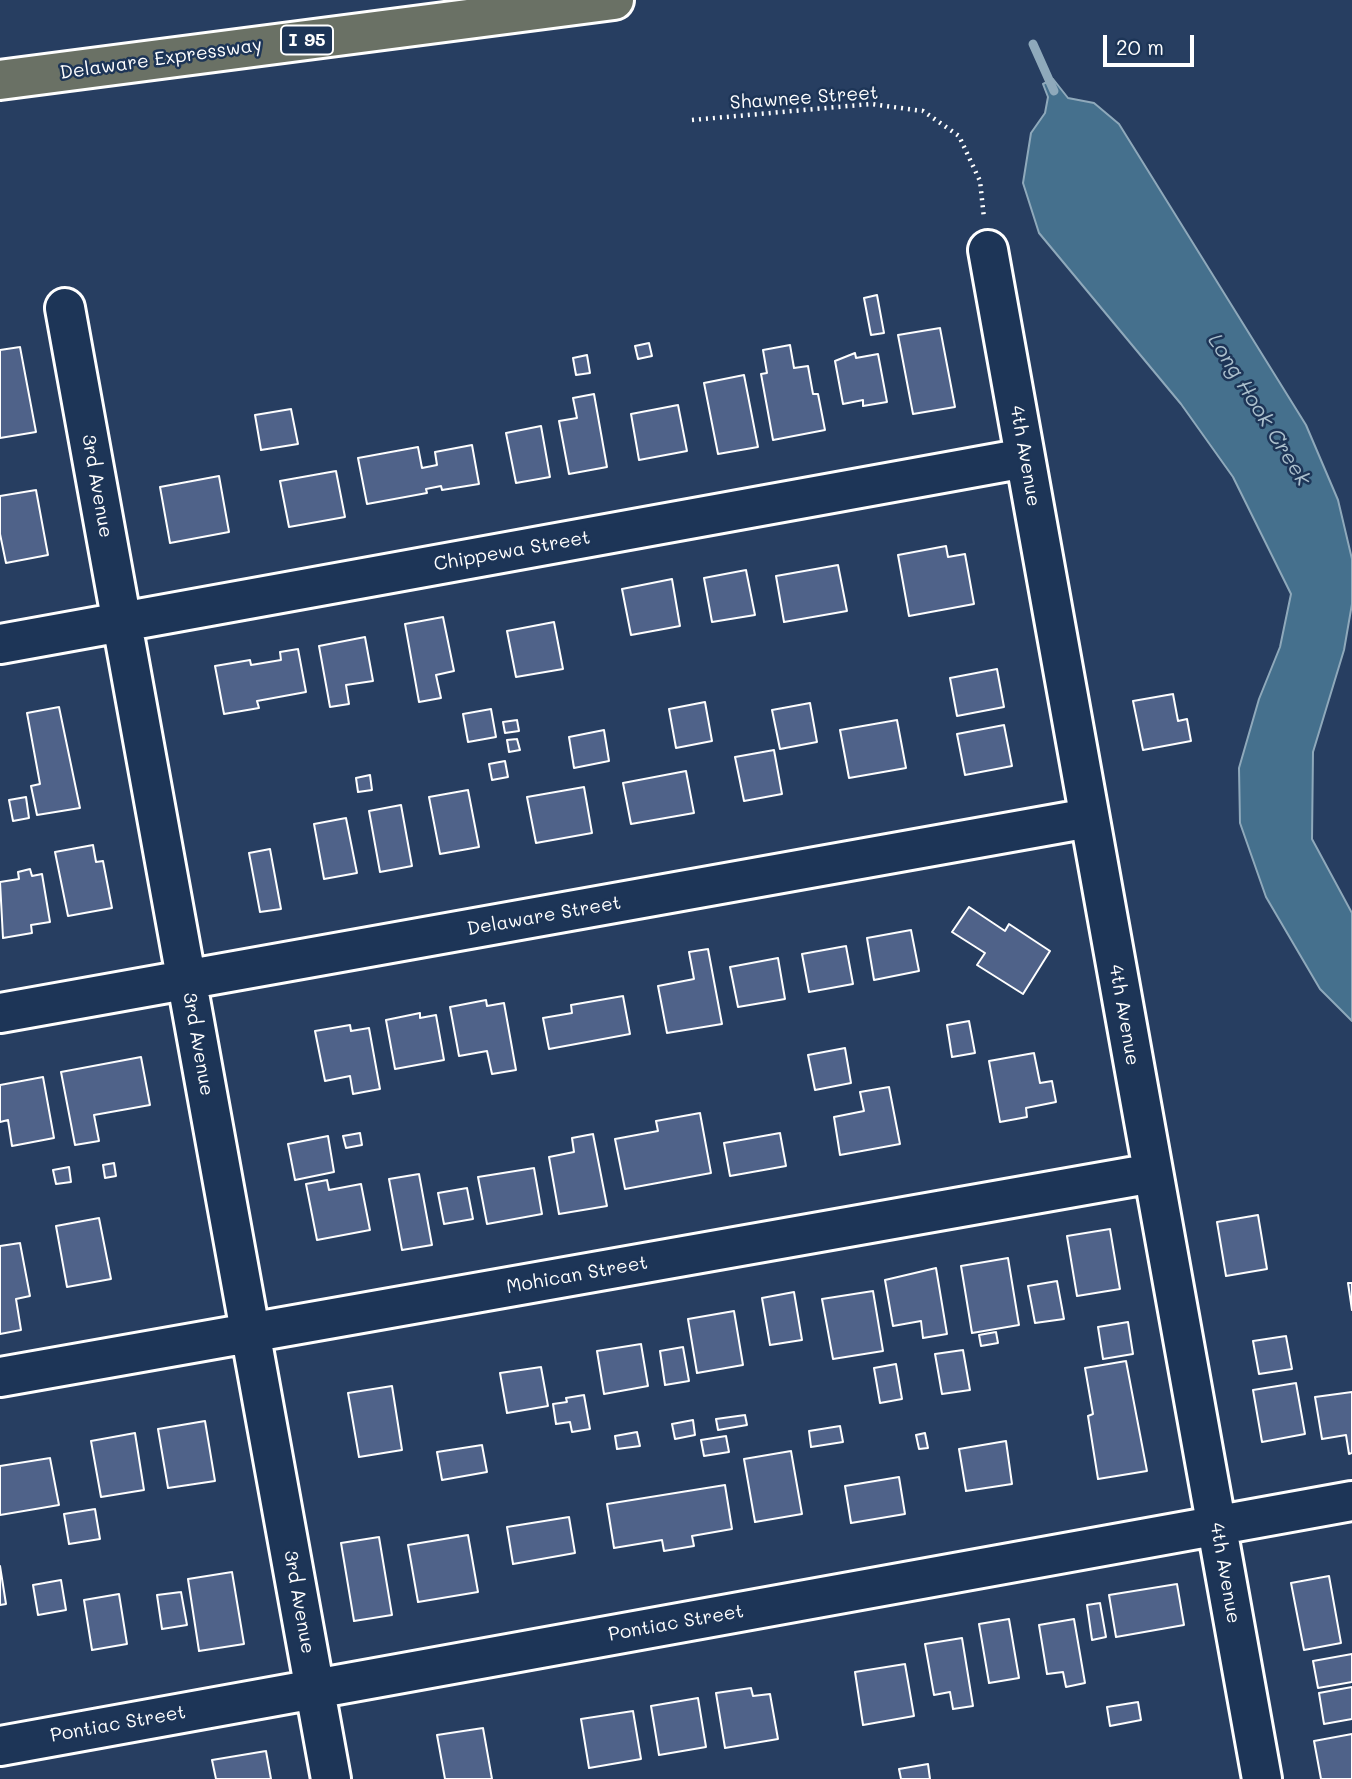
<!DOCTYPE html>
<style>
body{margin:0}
#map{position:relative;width:1352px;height:1779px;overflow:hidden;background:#273e61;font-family:Mali,sans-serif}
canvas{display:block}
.scale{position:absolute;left:1103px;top:35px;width:91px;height:32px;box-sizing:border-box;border:4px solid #fff;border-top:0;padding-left:9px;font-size:21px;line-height:24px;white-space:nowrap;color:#fff;-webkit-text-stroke:5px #1d3557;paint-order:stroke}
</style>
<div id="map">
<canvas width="1352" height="1779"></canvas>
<div class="scale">20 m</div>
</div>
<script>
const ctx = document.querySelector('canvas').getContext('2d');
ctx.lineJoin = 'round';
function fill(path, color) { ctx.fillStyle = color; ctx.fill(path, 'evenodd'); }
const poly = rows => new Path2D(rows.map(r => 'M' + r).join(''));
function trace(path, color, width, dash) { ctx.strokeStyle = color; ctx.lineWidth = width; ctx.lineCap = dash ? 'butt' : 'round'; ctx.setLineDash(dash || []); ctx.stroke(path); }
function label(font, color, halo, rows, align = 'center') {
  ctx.font = font + ' Mali,sans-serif'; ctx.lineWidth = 5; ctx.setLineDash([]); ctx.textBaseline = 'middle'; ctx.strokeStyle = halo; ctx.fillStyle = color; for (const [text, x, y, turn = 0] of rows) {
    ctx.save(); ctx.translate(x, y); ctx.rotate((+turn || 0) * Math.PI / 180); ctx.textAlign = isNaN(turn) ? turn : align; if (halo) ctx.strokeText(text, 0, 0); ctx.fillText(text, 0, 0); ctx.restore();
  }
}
const water = poly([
 [1053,79,1068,98,1094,103,1119,124,1306,425,1338,500,1352,559,1352,604,1344,650,1313,752,1312,839,1352,913,1352,1021,1320,989,1266,897,1240,823,1239,768,1259,699,1280,647,1291,594,1233,477,1181,404,1039,233,1023,183,1031,133,1045,113,1048,97,1043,84,1053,79]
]);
fill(water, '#45708d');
trace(water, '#8fa9bb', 2);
trace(poly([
 [1033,44,1054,91]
]), '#8fa9bb', 9);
const building = poly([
 [877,295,884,333,871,335,864,298,877,295],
 [940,328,955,407,913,414,898,335,940,328],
 [649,343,652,356,638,359,635,346,649,343],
 [790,345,794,368,808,366,813,394,818,394,825,430,773,440,761,374,767,373,763,350,790,345],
 [20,347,36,432,0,438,0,350,20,347],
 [855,353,856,358,878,354,887,402,863,406,863,400,843,404,835,361,855,353],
 [587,355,590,373,576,375,573,358,587,355],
 [744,375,758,447,718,454,704,383,744,375],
 [594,394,607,467,569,474,559,421,577,418,573,398,594,394],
 [678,405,687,451,639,460,631,414,678,405],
 [291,409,298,444,261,450,255,415,291,409],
 [541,426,550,477,516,483,506,433,541,426],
 [472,445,479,484,442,490,441,486,426,489,427,493,367,504,358,458,418,447,422,468,437,465,435,452,472,445],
 [336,471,345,517,289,527,280,481,336,471],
 [219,476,229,532,170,543,160,487,219,476],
 [36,490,48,555,6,563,0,534,0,496,36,490],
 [946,546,948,557,965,554,974,604,909,616,898,555,946,546],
 [838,565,847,611,784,622,776,576,838,565],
 [746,570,755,615,712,622,704,578,746,570],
 [672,579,680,626,631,635,622,589,672,579],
 [443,617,454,671,436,675,441,698,419,702,405,624,443,617],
 [554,622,563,669,516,677,507,631,554,622],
 [365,637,373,681,346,685,349,704,330,707,319,646,365,637],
 [298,649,306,692,257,701,259,708,224,714,215,666,250,660,251,665,281,660,280,652,298,649],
 [997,669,1004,707,957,716,950,678,997,669],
 [1173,694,1178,721,1187,719,1191,741,1143,750,1133,701,1173,694],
 [705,702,712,741,676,748,669,709,705,702],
 [810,703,817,742,780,749,772,710,810,703],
 [59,707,80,808,37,815,31,786,40,784,27,713,59,707],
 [491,709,496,737,468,742,463,714,491,709],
 [517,720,519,731,505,733,503,722,517,720],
 [897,720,906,768,849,778,840,730,897,720],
 [1004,725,1012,766,965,775,957,734,1004,725],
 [604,730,609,761,574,768,569,737,604,730],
 [517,739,520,750,509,752,507,740,517,739],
 [774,750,782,794,744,801,735,757,774,750],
 [505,761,508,777,492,780,489,764,505,761],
 [686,771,694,813,631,824,623,783,686,771],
 [370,775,372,790,358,792,356,778,370,775],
 [584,787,592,833,536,843,527,797,584,787],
 [468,790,479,847,440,854,429,797,468,790],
 [26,797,29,818,13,821,9,800,26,797],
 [401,805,412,866,380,872,369,811,401,805],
 [346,818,357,873,324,879,314,824,346,818],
 [93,845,96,862,103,861,112,908,68,916,55,852,93,845],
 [270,849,281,909,260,912,249,853,270,849],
 [30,869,32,876,42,874,50,922,31,925,32,933,3,938,0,882,19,879,18,872,30,869],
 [969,907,1005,931,1009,924,1050,951,1023,994,977,965,985,953,952,932,969,907],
 [911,930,919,971,874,980,867,938,911,930],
 [846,946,853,984,809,992,802,954,846,946],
 [708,949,722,1024,667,1033,658,986,694,979,689,952,708,949],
 [778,958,785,999,738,1007,730,967,778,958],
 [623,996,630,1034,549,1049,543,1018,572,1013,571,1005,623,996],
 [486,1000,487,1006,504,1003,516,1070,492,1074,487,1051,459,1056,450,1007,486,1000],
 [420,1013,420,1018,436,1015,444,1060,395,1069,386,1020,420,1013],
 [969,1021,975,1053,952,1057,947,1025,969,1021],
 [350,1025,351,1031,369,1028,380,1089,353,1094,350,1076,325,1081,315,1031,350,1025],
 [845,1048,851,1083,815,1090,808,1055,845,1048],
 [1034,1053,1040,1083,1052,1081,1056,1102,1026,1108,1027,1117,1000,1122,989,1061,1034,1053],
 [141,1057,150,1105,94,1115,99,1141,75,1145,61,1072,141,1057],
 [43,1077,54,1138,12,1146,8,1120,0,1122,0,1085,43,1077],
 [889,1087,900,1144,840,1155,834,1117,864,1111,860,1092,889,1087],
 [700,1113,711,1173,625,1189,615,1139,658,1131,656,1121,700,1113],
 [360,1133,362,1145,346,1148,343,1136,360,1133],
 [780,1133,786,1166,730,1176,724,1143,780,1133],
 [593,1134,607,1206,559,1214,549,1157,574,1152,572,1138,593,1134],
 [328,1136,334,1172,295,1180,288,1144,328,1136],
 [114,1163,116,1176,105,1178,103,1165,114,1163],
 [69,1167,71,1182,56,1184,53,1170,69,1167],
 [534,1168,542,1214,487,1224,478,1177,534,1168],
 [419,1174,432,1245,402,1250,389,1179,419,1174],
 [327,1180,329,1190,361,1184,370,1230,317,1240,306,1184,327,1180],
 [467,1188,473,1219,444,1224,438,1193,467,1188],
 [1258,1215,1267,1269,1226,1276,1217,1222,1258,1215],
 [99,1218,111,1279,67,1287,56,1226,99,1218],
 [1110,1229,1120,1289,1077,1296,1067,1236,1110,1229],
 [20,1243,30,1296,16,1299,21,1330,0,1334,0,1246,20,1243],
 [1008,1258,1019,1325,972,1333,961,1266,1008,1258],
 [936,1268,947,1334,923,1338,921,1321,893,1326,885,1280,936,1268],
 [1057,1281,1064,1319,1035,1323,1028,1286,1057,1281],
 [1348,1283,1352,1283,1352,1310,1348,1283],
 [873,1291,883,1351,833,1359,822,1299,873,1291],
 [794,1292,802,1340,770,1345,762,1298,794,1292],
 [734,1311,743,1365,697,1373,688,1319,734,1311],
 [1128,1322,1133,1354,1103,1359,1098,1327,1128,1322],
 [996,1332,998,1343,981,1346,979,1335,996,1332],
 [1286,1336,1292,1369,1259,1374,1253,1341,1286,1336],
 [641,1344,648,1386,604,1394,597,1351,641,1344],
 [683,1347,689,1381,665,1385,660,1351,683,1347],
 [963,1350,970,1390,942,1394,935,1354,963,1350],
 [1126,1361,1147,1471,1098,1479,1088,1416,1093,1414,1085,1368,1126,1361],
 [896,1364,902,1399,880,1403,874,1368,896,1364],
 [541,1367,548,1406,507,1413,500,1373,541,1367],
 [1296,1383,1305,1434,1262,1442,1253,1390,1296,1383],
 [392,1386,402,1450,359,1457,348,1393,392,1386],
 [1352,1392,1352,1453,1349,1454,1346,1435,1322,1439,1315,1397,1352,1392],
 [584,1395,590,1429,572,1432,570,1422,556,1424,553,1404,567,1402,566,1398,584,1395],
 [745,1415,747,1425,718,1430,716,1419,745,1415],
 [693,1420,695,1435,675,1439,672,1424,693,1420],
 [205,1421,215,1481,168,1488,158,1429,205,1421],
 [840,1426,843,1442,811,1447,809,1431,840,1426],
 [637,1432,640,1446,617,1449,615,1436,637,1432],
 [135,1433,144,1490,101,1497,91,1441,135,1433],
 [925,1433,928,1448,919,1449,916,1435,925,1433],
 [726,1436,729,1452,704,1456,701,1440,726,1436],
 [1006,1441,1012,1484,966,1491,959,1449,1006,1441],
 [482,1445,487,1472,442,1480,437,1452,482,1445],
 [791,1451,802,1514,755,1522,744,1459,791,1451],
 [50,1458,59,1505,0,1515,0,1466,50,1458],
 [899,1477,905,1514,851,1523,845,1486,899,1477],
 [725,1485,732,1529,692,1536,694,1546,664,1551,662,1540,614,1548,607,1504,725,1485],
 [95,1509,100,1539,69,1544,64,1514,95,1509],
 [569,1517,575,1553,513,1564,507,1527,569,1517],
 [468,1535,478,1592,418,1602,408,1545,468,1535],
 [379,1537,392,1615,354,1621,341,1543,379,1537],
 [0,1566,6,1604,0,1605,0,1566],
 [232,1572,244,1644,199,1651,188,1579,232,1572],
 [1329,1576,1341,1643,1304,1650,1291,1583,1329,1576],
 [61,1580,66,1610,38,1615,33,1585,61,1580],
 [1177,1584,1184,1625,1116,1637,1109,1595,1177,1584],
 [181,1592,187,1625,162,1629,157,1595,181,1592],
 [119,1594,127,1644,92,1650,84,1600,119,1594],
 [1100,1603,1106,1637,1092,1640,1087,1605,1100,1603],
 [1009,1619,1019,1678,989,1683,979,1624,1009,1619],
 [1074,1619,1085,1683,1066,1687,1063,1672,1047,1674,1039,1625,1074,1619],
 [962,1638,973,1706,953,1709,950,1692,934,1695,925,1644,962,1638],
 [1352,1654,1352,1682,1318,1688,1313,1661,1352,1654],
 [905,1664,914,1716,863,1725,855,1672,905,1664],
 [1352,1687,1352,1719,1324,1724,1319,1693,1352,1687],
 [751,1688,753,1696,770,1694,778,1739,725,1748,716,1693,751,1688],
 [698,1698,706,1747,659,1755,651,1706,698,1698],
 [1138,1702,1141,1720,1110,1726,1107,1707,1138,1702],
 [633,1711,641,1759,589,1768,581,1719,633,1711],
 [483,1728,492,1779,445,1779,437,1735,483,1728],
 [1352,1734,1352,1779,1321,1779,1314,1741,1352,1734],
 [266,1751,271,1779,216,1779,212,1760,266,1751],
 [928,1764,930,1779,901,1779,899,1769,928,1764]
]);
fill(building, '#4f6289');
trace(building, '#fff', 2);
const minor = poly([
 [988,250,1262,1779],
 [65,308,331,1779],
 [0,644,1025,458],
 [0,1013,1089,818],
 [0,1377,1153,1173],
 [0,1746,1352,1501]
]);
const highway = poly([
 [0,80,614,0]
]);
trace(minor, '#fff', 44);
trace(highway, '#fff', 44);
trace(poly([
 [692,120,871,104,923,111,959,136,980,181,984,218]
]), '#fff', 4.5, [2, 5]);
trace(minor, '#1d3557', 38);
trace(highway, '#6a7165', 38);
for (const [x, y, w] of [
 [307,40,52]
]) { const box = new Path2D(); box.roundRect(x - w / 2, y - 14.5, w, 29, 5); ctx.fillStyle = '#1d3557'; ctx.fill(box); trace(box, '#fff', 2); }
label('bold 18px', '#fff', null, [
 ["I 95",307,40]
]);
label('19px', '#fff', '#1d3557', [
 ["Delaware Expressway",161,59,-8],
 ["Shawnee Street",804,98,-4],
 ["4th Avenue",1025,456,80],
 ["3rd Avenue",97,486,80],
 ["Chippewa Street",512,551,-10],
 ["Delaware Street",544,916,-10],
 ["4th Avenue",1124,1015,80],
 ["3rd Avenue",198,1044,80],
 ["Mohican Street",577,1275,-10],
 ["4th Avenue",1225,1573,80],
 ["3rd Avenue",299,1602,80],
 ["Pontiac Street",676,1623,-10],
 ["Pontiac Street",118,1724,-10]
]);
label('italic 21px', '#abbfcc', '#1d3557', [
 ["Long Hook Creek",1259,410,58]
]);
</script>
